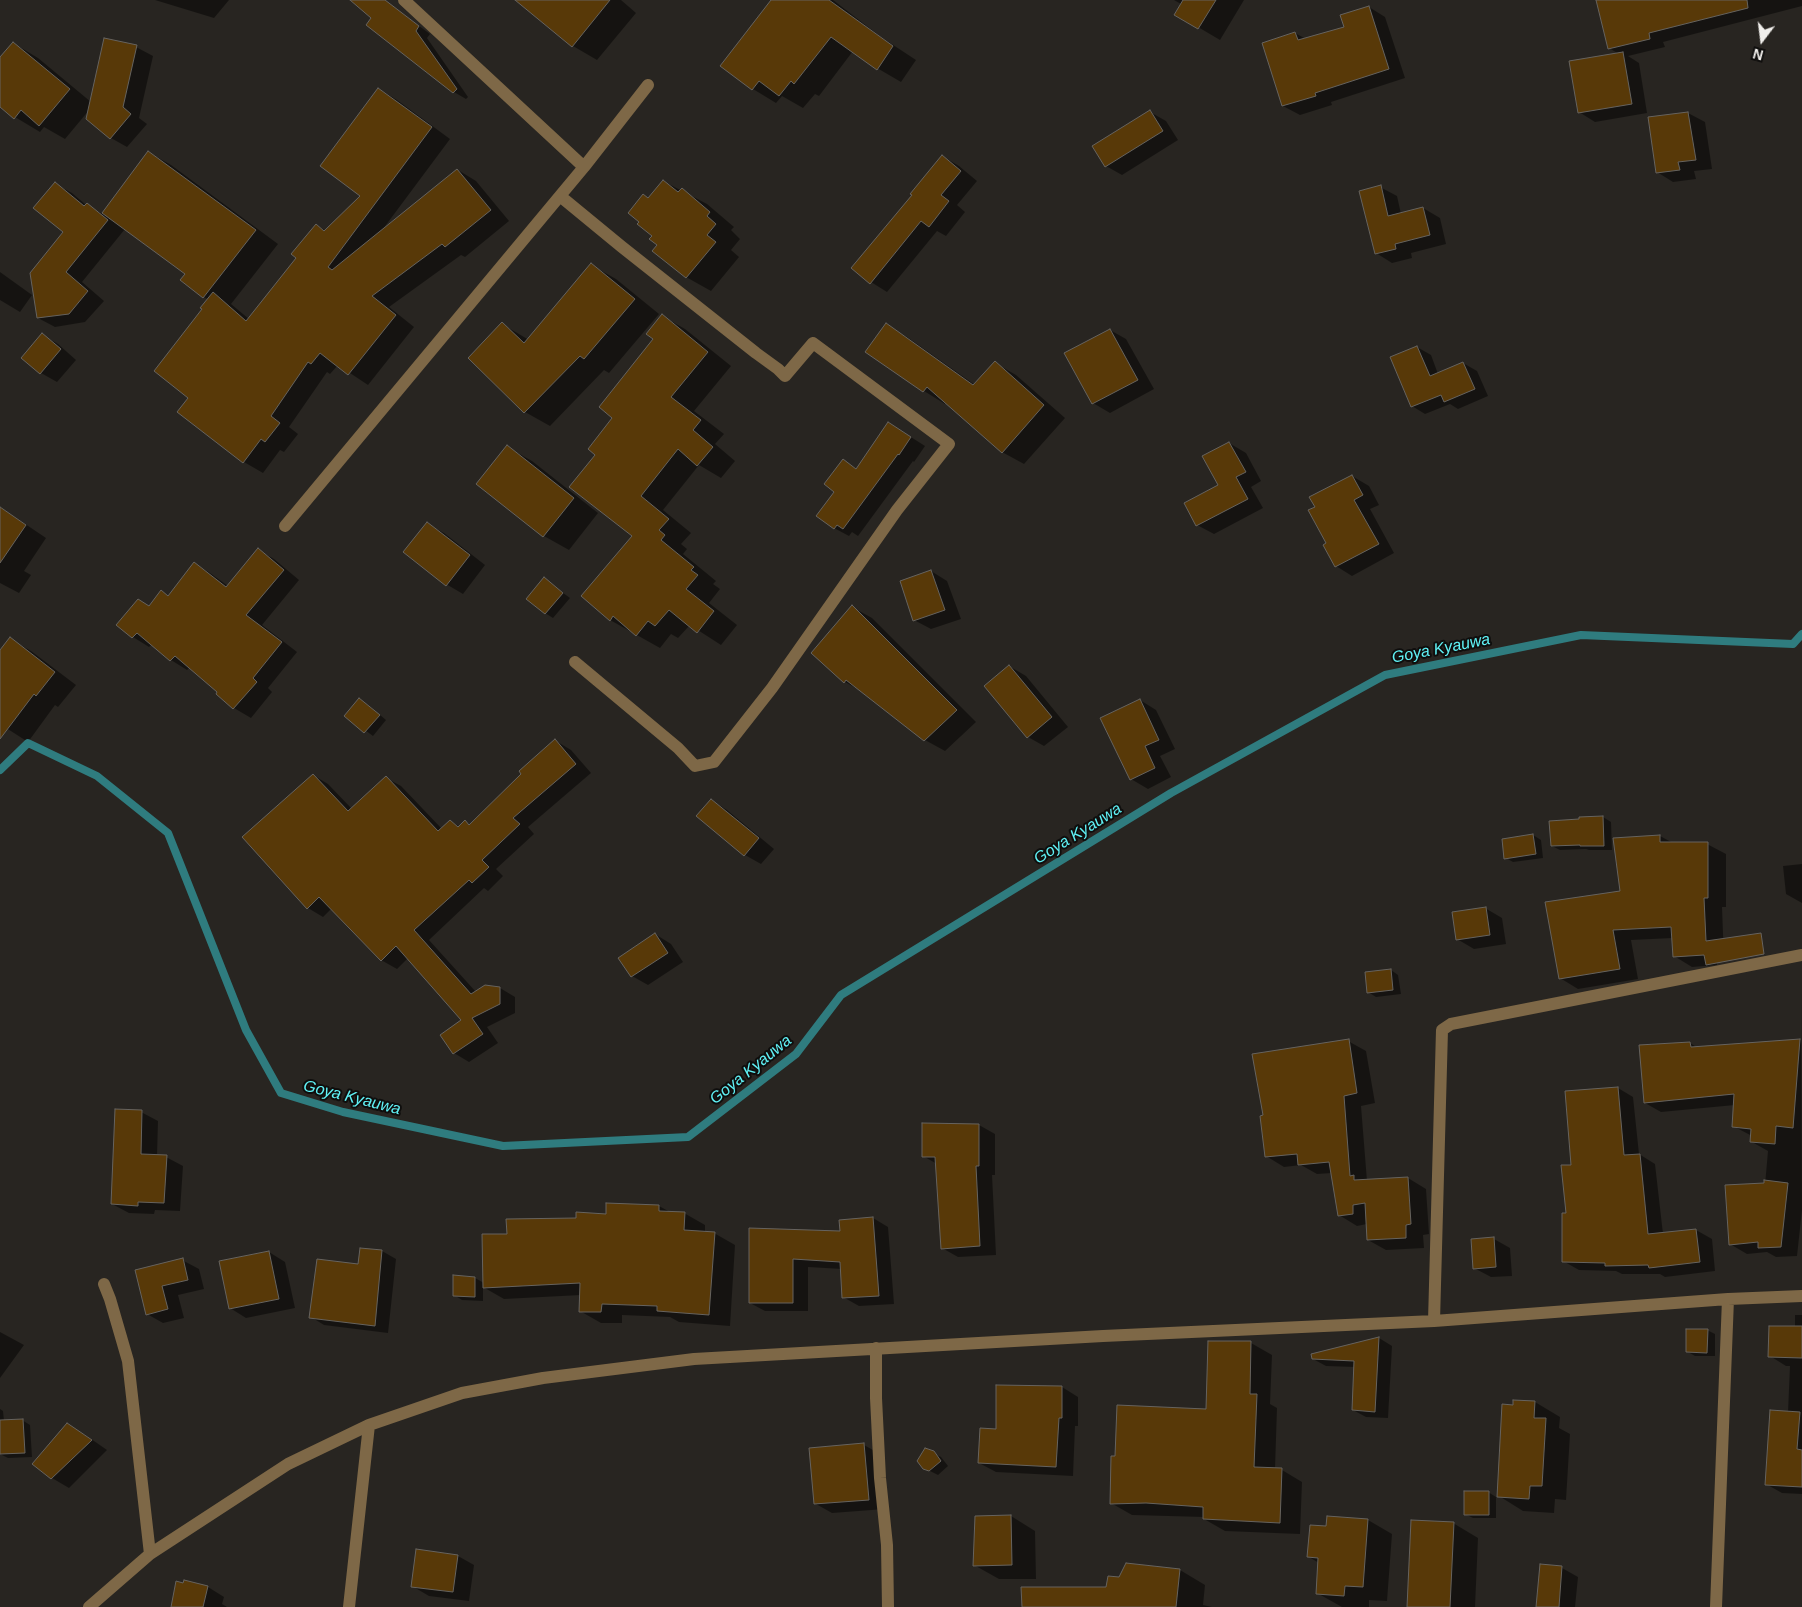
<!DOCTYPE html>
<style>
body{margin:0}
#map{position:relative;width:1802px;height:1607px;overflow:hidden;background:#282521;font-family:Helvetica,sans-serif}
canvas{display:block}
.north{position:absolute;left:1737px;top:15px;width:50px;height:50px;-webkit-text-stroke:4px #0f0e0d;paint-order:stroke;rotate:195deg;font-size:14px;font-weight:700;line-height:20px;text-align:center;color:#f1efec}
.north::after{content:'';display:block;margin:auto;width:18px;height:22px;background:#f1efec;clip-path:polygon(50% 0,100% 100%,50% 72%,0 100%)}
</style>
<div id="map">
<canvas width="1802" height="1607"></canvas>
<div class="north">N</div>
</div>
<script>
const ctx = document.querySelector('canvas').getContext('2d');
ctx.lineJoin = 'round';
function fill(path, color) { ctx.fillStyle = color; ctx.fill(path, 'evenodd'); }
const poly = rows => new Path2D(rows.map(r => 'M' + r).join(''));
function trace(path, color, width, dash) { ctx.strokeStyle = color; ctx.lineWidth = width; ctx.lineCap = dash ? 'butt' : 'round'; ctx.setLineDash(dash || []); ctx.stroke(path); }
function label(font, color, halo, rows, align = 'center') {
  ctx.font = font + ' Helvetica,sans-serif'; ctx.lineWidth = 4; ctx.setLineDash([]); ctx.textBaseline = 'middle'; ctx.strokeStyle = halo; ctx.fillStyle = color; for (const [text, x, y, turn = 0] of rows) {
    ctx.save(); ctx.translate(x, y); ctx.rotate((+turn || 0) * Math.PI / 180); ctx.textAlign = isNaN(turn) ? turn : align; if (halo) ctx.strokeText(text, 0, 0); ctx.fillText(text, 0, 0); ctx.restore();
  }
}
fill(poly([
 [155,0,229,0,214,18],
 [352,0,384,0,430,34,427,38,468,97,466,99,454,92],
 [549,0,621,0,636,13,597,60,573,46],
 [772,0,833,0,881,37,916,60,901,82,877,68,853,51,819,96,815,94,803,108,782,96,776,103,753,89,722,65],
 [1174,0,1244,0,1220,40,1176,14,1181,4],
 [1597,0,1802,0,1802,6,1663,42,1665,47,1628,56,1639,63,1647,113,1595,122,1579,112,1619,54,1609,48],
 [1369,7,1385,17,1405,78,1331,102,1332,105,1300,115,1283,106,1295,33,1306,39,1346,27],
 [13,43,38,58,91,102,136,47,153,56,139,118,147,124,127,147,111,138,88,119,90,109,65,139,44,127,40,132,15,117,0,105,0,59],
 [379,89,397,100,450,139,383,229,458,170,476,181,509,221,465,257,461,255,389,307,414,327,368,385,338,365,330,374,327,372,289,427,298,434,284,452,280,450,263,473,244,462,190,397,204,309,209,300,204,297,187,274,125,229,82,282,104,301,85,322,55,327,38,318,64,232,55,184,72,193,86,205,103,214,148,152,171,165,278,244,231,304,249,319,298,258,316,225,326,231,362,195],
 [1150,112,1166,121,1178,140,1122,175,1106,166],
 [1688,113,1705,122,1712,169,1694,171,1696,179,1673,182,1657,172,1649,118],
 [942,156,959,166,977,181,957,205,965,212,946,236,937,231,887,292,871,282,913,195],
 [663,181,707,204,734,227,731,230,740,239,731,250,739,257,711,291,686,277,658,245,653,236,649,199],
 [1380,187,1397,196,1401,214,1423,208,1440,218,1446,244,1411,253,1412,258,1392,263,1376,253],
 [591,265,616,279,659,314,609,373,604,370,550,426,525,412,470,358,502,324,529,340],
 [0,272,32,295,20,312,0,300],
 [662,316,685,329,731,366,694,411,724,434,715,444,735,461,721,478,699,465,663,510,691,533,681,544,687,549,683,554,716,581,713,584,720,589,709,603,737,625,721,645,690,625,678,638,671,634,660,648,610,620,634,536,597,454,655,339],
 [886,325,907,337,975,385,995,363,1016,375,1065,418,1024,464,1002,452,946,402,945,404,924,391,867,351],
 [1110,330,1126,339,1154,389,1110,413,1093,403,1066,353],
 [42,335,58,344,76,360,57,382,41,373,23,358],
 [1417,347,1431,355,1438,374,1463,363,1477,371,1488,396,1458,409,1450,404,1425,414,1412,406],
 [903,432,925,446,914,462,913,461,858,536,852,532,849,536,834,528,836,492,843,461,857,469],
 [1229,443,1246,453,1261,481,1251,487,1263,508,1214,534,1197,525,1219,485],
 [507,447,532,461,598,513,569,550,544,536,478,484],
 [1352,476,1369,486,1379,505,1370,509,1394,553,1352,576,1336,566,1317,507],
 [0,507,46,538,24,571,31,575,19,593,0,583],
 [427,524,444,533,485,565,463,594,446,584],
 [258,550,274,559,299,580,262,625,297,652,268,688,272,692,251,718,234,708,218,694,219,692,190,667,187,670,171,660,152,644,149,647,133,637,118,625,150,607,161,592,169,596,194,563,210,573,228,586],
 [931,571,947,581,961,619,931,629,914,620],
 [544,579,570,598,553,618,545,613],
 [852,607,872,618,976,722,945,751,925,740,865,693,845,682],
 [10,639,31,651,76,685,58,707,55,705,28,742,0,724,0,652],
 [1009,666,1026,676,1068,727,1044,746,1028,737],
 [1140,700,1156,710,1175,749,1160,756,1171,777,1148,789,1131,779],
 [367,704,386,720,373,736,346,716],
 [556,741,571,750,591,773,528,827,534,834,496,869,503,876,488,891,484,888,429,940,476,992,500,988,515,997,515,1013,487,1027,498,1043,469,1062,454,1053,463,1020,408,958,397,969,381,960,332,908,323,917,308,908,313,775,328,784,352,809,386,778,401,786,442,829,450,821,460,827,465,822,471,825],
 [711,800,727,810,774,849,761,864,745,855,698,816],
 [1603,817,1611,822,1612,850,1589,850,1586,849,1560,850,1552,846],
 [1533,835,1541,840,1543,858,1513,862,1506,858],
 [1660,836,1673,843,1707,844,1726,854,1726,907,1722,907,1724,960,1717,961,1717,965,1692,967,1674,956,1673,938,1631,940,1638,979,1578,989,1560,978],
 [1802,864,1802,903,1786,894,1783,866],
 [1485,908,1502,918,1506,944,1474,949,1457,939],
 [655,934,671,944,683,962,648,985,632,976],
 [1391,970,1398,975,1401,994,1376,997,1368,992],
 [1801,992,1802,1210,1797,1256,1776,1257,1767,1252,1747,1254,1730,1244,1765,1185,1768,1151,1752,1142,1752,1136,1733,1126,1735,1105,1661,1112,1645,1103,1690,1043,1698,1048,1801,1040],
 [1348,1041,1366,1051,1375,1103,1361,1106,1367,1181,1408,1178,1426,1189,1429,1234,1423,1235,1424,1248,1386,1250,1368,1240,1367,1224,1357,1226,1339,1215,1332,1173,1317,1174,1301,1165,1284,1167,1266,1156],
 [1618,1088,1633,1097,1639,1154,1655,1164,1663,1234,1696,1230,1712,1239,1715,1271,1665,1277,1660,1274,1622,1274,1616,1271,1579,1270,1563,1261,1572,1166],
 [141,1112,158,1121,157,1156,166,1157,183,1166,180,1211,155,1210,154,1214,129,1213,112,1204],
 [979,1125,995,1134,995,1175,992,1175,996,1255,958,1257,942,1248,937,1164,923,1156],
 [659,1206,670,1212,684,1213,705,1225,705,1232,714,1233,735,1245,730,1326,679,1322,670,1317,622,1315,622,1323,601,1323,580,1311,581,1295,504,1299,483,1287,483,1301,462,1300,454,1295,454,1276,475,1278,484,1283,508,1235,577,1220],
 [873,1218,888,1227,894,1304,859,1306,843,1297,842,1269,808,1267,808,1311,765,1311,750,1303,750,1229,841,1232],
 [1494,1239,1510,1248,1512,1276,1491,1277,1474,1268],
 [361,1249,382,1251,396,1259,388,1333,324,1325,311,1317,359,1266],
 [269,1252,285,1262,295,1308,246,1318,230,1308],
 [182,1260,199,1269,204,1289,178,1295,184,1318,163,1323,147,1314,136,1271],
 [1795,1315,1802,1315,1802,1494,1782,1493,1766,1484,1788,1412,1790,1366,1786,1366,1770,1356,1795,1327],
 [1707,1330,1715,1334,1715,1356,1695,1356,1688,1352],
 [0,1332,24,1345,0,1378],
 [1379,1338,1392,1346,1388,1418,1366,1417,1353,1410,1355,1367,1326,1366,1313,1359,1313,1355],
 [1209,1342,1251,1343,1272,1355,1270,1404,1277,1408,1275,1469,1282,1470,1302,1482,1300,1534,1225,1531,1204,1519,1204,1517,1132,1515,1111,1503,1116,1457,1208,1410],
 [1062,1387,1078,1397,1078,1426,1075,1426,1073,1476,996,1472,979,1463,997,1430],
 [1535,1402,1560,1417,1559,1428,1570,1434,1566,1500,1555,1499,1554,1513,1523,1511,1499,1496,1514,1406],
 [0,1409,3,1411,4,1421,22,1420,30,1425,32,1457,8,1458,0,1454],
 [84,1434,107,1450,69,1488,52,1478,34,1464],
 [864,1445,880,1454,885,1509,832,1513,816,1504],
 [925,1449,941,1457,948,1466,938,1475,924,1468,918,1461],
 [1488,1492,1496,1497,1496,1518,1473,1518,1465,1514],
 [1011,1516,1035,1531,1036,1579,999,1579,974,1565],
 [1368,1520,1392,1534,1387,1601,1369,1600,1369,1607,1342,1607,1317,1593,1319,1563,1309,1557,1327,1528],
 [1453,1523,1478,1538,1475,1607,1408,1607],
 [458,1556,474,1565,469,1601,429,1596,412,1586],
 [1127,1565,1180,1570,1205,1585,1203,1605,1212,1607,1023,1607,1107,1588,1120,1578],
 [1542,1566,1562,1568,1578,1577,1575,1607,1538,1607],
 [185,1581,208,1587,224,1597,222,1604,227,1607,172,1607]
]), '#0007');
trace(poly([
 [0,770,28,743,97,776,168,833,246,1030,281,1093,343,1112,503,1146,688,1137,796,1054,841,995,1171,793,1385,675,1581,635,1793,644,1802,634]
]), '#2f7c7f', 8);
const building = poly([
 [350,0,385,0,419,26,416,31,457,89,453,93,366,25,371,18,350,0],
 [515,0,610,0,572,47,515,0],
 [771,0,829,0,893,46,877,70,831,37,794,84,791,81,779,96,759,81,752,90,720,66,771,0],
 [1183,0,1216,0,1198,29,1174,15,1183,0],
 [1596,0,1747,0,1748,8,1649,33,1650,39,1608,49,1596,0],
 [1369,6,1389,69,1315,93,1316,96,1282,106,1262,43,1295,32,1298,40,1344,27,1340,15,1369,6],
 [104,38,137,45,123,107,131,114,110,139,86,119,104,38],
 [13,42,70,89,39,126,21,110,14,119,0,107,0,57,13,42],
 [1623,52,1632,104,1578,113,1569,61,1623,52],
 [378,88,432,127,328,267,332,270,457,169,491,210,445,247,442,244,372,296,396,315,348,375,320,353,311,364,308,362,271,416,280,423,265,442,261,439,243,463,177,412,188,398,154,371,202,309,200,308,213,292,246,321,296,258,291,254,316,224,324,231,360,196,320,166,378,88],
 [1150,110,1163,131,1105,167,1092,146,1150,110],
 [1688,112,1696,160,1678,162,1680,170,1656,173,1648,117,1688,112],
 [148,151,256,230,203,298,180,280,185,274,102,213,148,151],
 [942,155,961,171,941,195,949,201,929,227,921,221,870,284,851,268,912,195,910,194,942,155],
 [663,180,678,192,682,188,710,212,707,216,716,224,707,235,716,242,686,278,652,251,657,245,649,239,652,236,637,224,639,222,628,213,643,194,648,198,663,180],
 [55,182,84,206,87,203,108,220,66,272,88,291,69,314,37,318,30,273,63,232,33,208,55,182],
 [1381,185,1388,216,1423,207,1430,235,1395,244,1396,249,1375,254,1359,191,1381,185],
 [591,263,635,299,584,359,580,356,524,413,468,358,502,322,524,343,591,263],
 [662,314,708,352,671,397,701,420,693,430,713,447,697,466,678,449,641,496,669,519,659,530,665,535,661,540,694,567,691,570,698,575,686,589,714,611,697,633,669,610,655,626,648,621,636,636,613,616,610,621,581,596,632,536,569,487,595,455,588,449,612,418,599,407,653,339,646,334,662,314],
 [886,323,973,385,995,361,1044,405,1002,453,927,387,923,392,865,352,886,323],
 [1110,329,1138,380,1092,404,1064,353,1110,329],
 [42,333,61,349,40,374,21,358,42,333],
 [1417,346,1430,376,1463,362,1475,389,1444,402,1441,395,1411,407,1390,357,1417,346],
 [888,422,911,437,899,455,898,454,843,529,837,525,834,529,816,516,834,492,824,484,843,459,856,469,888,422],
 [1229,442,1246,472,1236,477,1248,499,1196,526,1184,503,1218,485,1202,456,1229,442],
 [507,445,574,498,543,537,476,484,507,445],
 [1352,475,1363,495,1354,500,1379,544,1335,567,1323,545,1326,543,1308,510,1315,507,1309,497,1352,475],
 [0,507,26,525,0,563,0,507],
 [427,522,470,555,446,586,403,552,427,522],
 [258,548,284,570,246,615,282,642,253,678,257,682,233,709,216,694,217,692,175,656,170,661,137,633,132,638,116,625,138,599,149,606,161,590,168,596,194,562,226,587,258,548],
 [931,570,945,610,913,621,900,581,931,570],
 [544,577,563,593,545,614,526,599,544,577],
 [852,605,957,710,924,741,846,680,844,683,811,653,852,605],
 [10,637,55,672,36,696,34,694,0,739,0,650,10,637],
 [1009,665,1052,717,1027,738,984,686,1009,665],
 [359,698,380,715,364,733,344,716,359,698],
 [1140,699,1159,740,1145,746,1155,768,1130,780,1100,718,1140,699],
 [555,739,576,764,513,818,520,824,482,860,489,867,472,883,469,880,414,930,471,994,485,985,500,987,500,1004,472,1018,483,1034,453,1054,440,1035,461,1020,396,946,381,961,319,897,307,909,242,837,313,774,348,811,386,776,438,831,450,820,458,827,465,820,469,825,521,774,519,771,555,739],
 [711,799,759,838,744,856,696,816,711,799],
 [1603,816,1604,846,1580,846,1580,845,1551,846,1549,821,1579,819,1579,817,1603,816],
 [1533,834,1536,854,1504,859,1502,839,1533,834],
 [1660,835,1660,842,1708,842,1708,898,1704,898,1706,941,1761,933,1764,954,1706,965,1704,955,1673,957,1671,927,1613,930,1620,969,1559,979,1545,902,1620,891,1613,838,1660,835],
 [1486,907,1490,935,1456,940,1452,912,1486,907],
 [655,933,668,953,631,977,618,958,655,933],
 [1391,969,1393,990,1367,993,1365,972,1391,969],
 [1349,1039,1357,1093,1344,1096,1350,1176,1354,1175,1354,1180,1408,1177,1411,1224,1406,1225,1406,1238,1367,1240,1365,1203,1353,1205,1353,1214,1338,1216,1329,1162,1298,1165,1297,1154,1265,1157,1260,1116,1263,1115,1252,1054,1349,1039],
 [1800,1039,1793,1128,1776,1126,1775,1144,1750,1142,1751,1129,1732,1127,1734,1094,1644,1103,1639,1045,1690,1042,1691,1047,1800,1039],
 [1618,1087,1624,1155,1640,1154,1648,1234,1696,1229,1700,1262,1649,1268,1648,1265,1605,1266,1605,1263,1562,1262,1562,1213,1566,1213,1561,1165,1571,1165,1565,1091,1618,1087],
 [115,1109,142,1110,141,1154,167,1155,164,1203,138,1202,138,1206,111,1204,115,1109],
 [922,1123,979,1124,979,1166,976,1166,980,1246,941,1249,935,1157,922,1157,922,1123],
 [1764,1180,1788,1183,1781,1247,1758,1248,1758,1242,1729,1245,1725,1185,1764,1183,1764,1180],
 [606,1203,659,1205,659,1211,685,1212,684,1230,715,1232,709,1315,657,1311,657,1306,602,1304,601,1312,579,1312,580,1283,483,1288,482,1234,507,1234,506,1219,576,1218,576,1212,606,1214,606,1203],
 [873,1217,879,1296,842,1298,840,1262,793,1259,793,1303,749,1303,749,1228,840,1231,839,1220,873,1217],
 [1494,1237,1496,1267,1473,1269,1471,1239,1494,1237],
 [360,1248,382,1250,375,1326,309,1318,317,1259,358,1264,360,1248],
 [269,1251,279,1299,229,1309,219,1261,269,1251],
 [183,1258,188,1280,162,1286,168,1309,146,1315,135,1270,183,1258],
 [453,1275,475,1277,475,1297,453,1296,453,1275],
 [1769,1326,1802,1326,1802,1358,1768,1357,1769,1326],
 [1686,1329,1708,1329,1707,1353,1686,1352,1686,1329],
 [1379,1337,1375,1412,1352,1410,1354,1361,1312,1359,1311,1354,1379,1337],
 [1208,1341,1251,1341,1250,1394,1257,1394,1254,1467,1282,1468,1280,1523,1203,1519,1203,1507,1146,1503,1110,1504,1111,1456,1115,1456,1117,1405,1206,1409,1208,1341],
 [996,1385,1062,1386,1062,1418,1059,1418,1056,1467,978,1463,980,1428,996,1429,996,1385],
 [1513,1400,1535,1401,1534,1418,1546,1418,1542,1486,1530,1486,1529,1499,1497,1497,1502,1404,1513,1405,1513,1400],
 [1770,1410,1800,1412,1797,1449,1802,1450,1802,1487,1765,1485,1770,1410],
 [23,1419,25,1453,0,1454,0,1420,23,1419],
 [67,1423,92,1440,51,1479,32,1464,67,1423],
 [864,1443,869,1500,814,1504,809,1448,864,1443],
 [925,1448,934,1451,941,1461,929,1471,923,1469,917,1461,925,1448],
 [1464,1491,1489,1491,1489,1515,1464,1515,1464,1491],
 [1011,1515,1012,1565,973,1566,975,1516,1011,1515],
 [1327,1516,1368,1519,1363,1587,1345,1586,1344,1596,1316,1594,1318,1558,1307,1557,1310,1525,1326,1526,1327,1516],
 [1411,1520,1454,1522,1450,1607,1407,1607,1411,1520],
 [416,1549,458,1555,453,1592,411,1587,416,1549],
 [1126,1563,1180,1569,1176,1607,1022,1607,1021,1587,1106,1587,1108,1576,1119,1577,1126,1563],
 [1540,1564,1562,1566,1559,1607,1536,1607,1540,1564],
 [184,1580,208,1586,203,1607,171,1607,176,1581,183,1583,184,1580]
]);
fill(building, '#583908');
trace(building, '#66635f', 1);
trace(poly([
 [404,0,584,167],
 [560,196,622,247,756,353,778,369,785,376,813,343,949,444,897,510,772,688,714,762,695,766,678,748,575,662],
 [285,526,584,167,648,85],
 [104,1284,110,1299,128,1361,150,1554],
 [1434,1321,1442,1030,1451,1024,1802,955],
 [876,1348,876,1398,880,1478,887,1545,888,1607],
 [89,1607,150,1554,288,1464,369,1425,462,1393,543,1378,694,1359,1103,1336,1434,1321,1728,1299,1802,1296],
 [349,1607,369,1425],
 [1716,1607,1728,1299]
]), '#7e6847', 12);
label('italic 16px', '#60f2f6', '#0f0e0d', [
 ["Goya Kyauwa",1441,649,-11],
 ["Goya Kyauwa",1078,834,-32],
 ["Goya Kyauwa",751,1070,-39],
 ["Goya Kyauwa",352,1098,14]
]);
</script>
